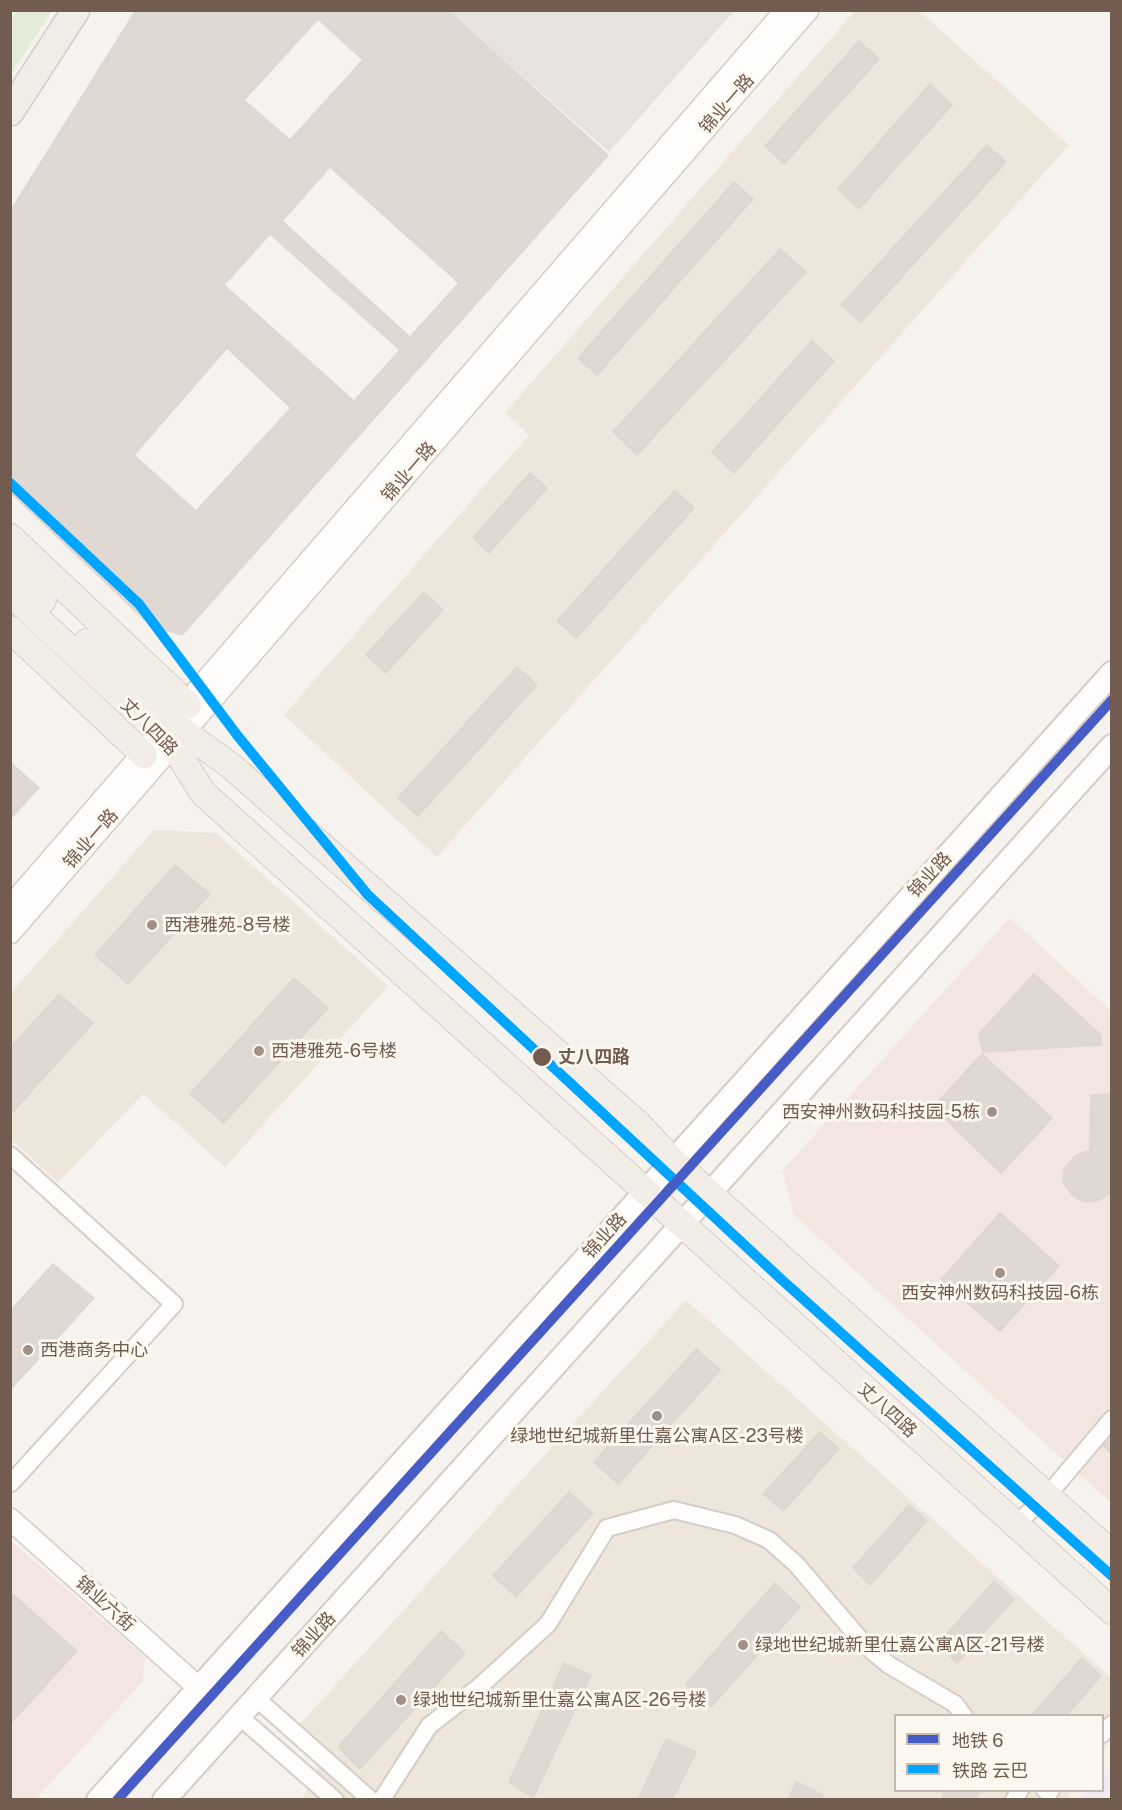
<!DOCTYPE html>
<meta charset="utf-8">
<style>
body{margin:0}
#map{position:relative;width:1122px;height:1810px;overflow:hidden;background:#f6f2ed;font-family:"Public Sans","Noto Sans SC",sans-serif}
canvas{display:block}
.frame{position:absolute;inset:0;border:12px solid #725b4f;pointer-events:none}
.legend{position:absolute;left:894px;top:1714px;width:210px;height:78px;box-sizing:border-box;background:#fdf8ef;border:2px solid #c5b9af;margin:0;padding:8px 10px;list-style:none;font-size:18px;color:#725b4f}
.legend li{display:flex;align-items:center;gap:12px;height:30px}
.legend b{width:30px;border:2px solid #c5b9af}
</style>
<div id="map">
<canvas width="1122" height="1810"></canvas>
<div class="frame"></div>
<ul class="legend">
<li><b style="height:8px;background:#485cc7"></b>地铁 6</li>
<li><b style="height:8px;background:#00a5ff"></b>铁路 云巴</li>
</ul>
</div>
<script>
const ctx = document.querySelector('canvas').getContext('2d');
ctx.lineJoin = 'round';
function fill(path, color) { ctx.fillStyle = color; ctx.fill(path, 'evenodd'); }
const poly = rows => new Path2D(rows.map(r => 'M' + r).join(''));
function trace(path, color, width, dash) { ctx.strokeStyle = color; ctx.lineWidth = width; ctx.lineCap = dash ? 'butt' : 'round'; ctx.setLineDash(dash || []); ctx.stroke(path); }
function label(font, color, halo, rows, align = 'center') {
  ctx.font = font + ' "Public Sans","Noto Sans SC",sans-serif'; ctx.lineWidth = 6; ctx.setLineDash([]); ctx.textBaseline = 'middle'; ctx.strokeStyle = halo; ctx.fillStyle = color; for (const [text, x, y, turn = 0] of rows) {
    ctx.save(); ctx.translate(x, y); ctx.rotate((+turn || 0) * Math.PI / 180); ctx.textAlign = isNaN(turn) ? turn : align; if (halo) ctx.strokeText(text, 0, 0); ctx.fillText(text, 0, 0); ctx.restore();
  }
}
fill(poly([
 [855,11,919,11,1069,145,437,857,284,715,529,435,505,413],
 [154,830,216,833,388,986,225,1167,143,1094,58,1182,11,1140,11,993],
 [686,1300,1111,1678,1111,1740,1103,1750,1102,1716,896,1716,896,1790,1071,1791,1068,1799,302,1799,327,1751,299,1725]
]), '#eee5db');
fill(poly([
 [1010,918,1111,1011,1111,1503,794,1215,782,1171],
 [10,1540,145,1657,143,1681,36,1799,11,1799]
]), '#f3e5df');
fill(poly([
 [448,11,734,11,609,152]
]), '#e8e2de');
fill(poly([
 [1111,1765,1111,1799,1078,1799,1087,1791,1102,1790,1103,1774]
]), '#f3ebf2');
fill(poly([
 [17,11,52,11,11,74,11,18]
]), '#e4ecd9');
const building = poly([
 [136,10,447,10,608,155,182,635,151,626,10,492,10,212,136,10],
 [318,19,363,60,290,140,244,100,318,19],
 [859,41,879,59,784,164,765,146,859,41],
 [930,84,952,105,859,209,838,189,930,84],
 [987,145,1006,162,861,322,841,305,987,145],
 [330,167,459,283,410,337,282,221,330,167],
 [734,182,753,199,597,375,578,358,734,182],
 [270,234,400,350,354,401,224,285,270,234],
 [780,249,806,272,637,455,613,432,780,249],
 [812,341,834,361,734,473,712,452,812,341],
 [227,348,291,408,196,511,134,455,227,348],
 [530,473,547,488,489,553,473,538,530,473],
 [675,490,694,508,576,638,557,621,675,490],
 [424,592,443,610,386,673,366,655,424,592],
 [517,667,537,685,418,816,398,798,517,667],
 [10,762,39,788,10,819,10,762],
 [175,865,210,894,128,984,95,955,175,865],
 [1034,974,1101,1035,1101,1045,983,1052,979,1034,1034,974],
 [294,978,328,1008,224,1123,190,1094,294,978],
 [59,994,93,1023,10,1115,10,1048,59,994],
 [982,1054,1052,1118,1001,1173,933,1107,982,1054],
 [1112,1094,1112,1192,1097,1201,1085,1202,1072,1195,1063,1181,1064,1169,1075,1156,1090,1150,1091,1095,1112,1094],
 [1000,1213,1059,1266,1000,1331,941,1280,1000,1213],
 [53,1264,94,1298,10,1390,10,1311,53,1264],
 [696,1349,720,1370,618,1484,594,1462,696,1349],
 [820,1432,839,1449,783,1511,763,1494,820,1432],
 [1112,1437,1112,1454,1103,1446,1112,1437],
 [569,1492,593,1513,516,1597,493,1576,569,1492],
 [909,1505,927,1521,870,1585,853,1568,909,1505],
 [994,1581,1014,1599,957,1663,937,1645,994,1581],
 [775,1583,800,1607,711,1707,686,1684,775,1583],
 [10,1592,77,1651,10,1724,10,1592],
 [441,1631,465,1653,360,1769,338,1747,441,1631],
 [1082,1658,1101,1676,1066,1716,1031,1716,1082,1658],
 [564,1663,591,1676,533,1798,509,1782,564,1663],
 [666,1739,696,1752,672,1800,638,1800,666,1739],
 [796,1782,823,1795,821,1800,788,1800,796,1782],
 [945,1790,980,1790,976,1800,941,1800,945,1790]
]);
fill(building, '#dfd8d3');
trace(building, '#dfd6d0', 1.5);
const minor = poly([
 [10,1155,174,1304,11,1483],
 [1015,1525,1047,1496,1112,1419],
 [256,1698,371,1800],
 [240,1717,335,1800],
 [1102,1734,1112,1724],
 [1045,1790,1049,1793,1051,1790],
 [382,1799,429,1726,479,1687,548,1624,607,1528,674,1510,735,1525,769,1540,796,1564,865,1645,889,1665,955,1704,964,1716],
 [1014,1800,1020,1790]
]);
const tertiary = poly([
 [10,907,786,10],
 [10,933,808,10],
 [10,1519,199,1688]
]);
const secondary = poly([
 [98,1800,1112,673],
 [164,1800,1112,746]
]);
const primary = poly([
 [10,537,188,705],
 [10,570,43,600],
 [10,593,173,745,203,793,1112,1611],
 [10,629,144,755],
 [87,642,184,732,231,766,637,1123,673,1161,1112,1554]
]);
const trunk = poly([
 [10,112,76,10]
]);
trace(minor, '#d3cec8', 20);
trace(tertiary, '#d3cec8', 24);
trace(secondary, '#d4cec8', 26);
trace(primary, '#d5cdc8', 28);
trace(trunk, '#d5cdc8', 30);
trace(minor, '#fefdfc', 16);
trace(tertiary, '#fefdfc', 21);
trace(secondary, '#fefdfc', 22);
trace(primary, '#f2eee7', 26);
trace(trunk, '#f1ece6', 27);
trace(poly([
 [10,483,139,604,237,735,368,895,782,1280,1112,1576]
]), '#00a5ff', 10);
trace(poly([
 [117,1800,1112,700]
]), '#485cc7', 10);
for (const [x, y, r, color] of [
 [152,925,6,"#a09086"],
 [259,1051,6,"#a09086"],
 [542,1057,10,"#725b4f"],
 [992,1112,6,"#a09086"],
 [1000,1273,6,"#a09086"],
 [28,1350,6,"#a09086"],
 [657,1416,6,"#a09086"],
 [743,1645,6,"#a09086"],
 [401,1700,6,"#a09086"]
]) { const dot = new Path2D(); dot.arc(x, y, r, 0, 2 * Math.PI); ctx.fillStyle = color; ctx.fill(dot); trace(dot, '#fdf8ef', 2); }
label('18px', '#725b4f', '#fdf8ef', [
 ["锦业一路",727,104,-49],
 ["锦业一路",409,472,-49],
 ["丈八四路",149,727,45],
 ["锦业一路",91,839,-49],
 ["锦业路",930,875,-48],
 ["锦业路",605,1236,-48],
 ["丈八四路",887,1410,42],
 ["锦业六街",105,1604,42],
 ["锦业路",314,1635,-48]
]);
label('18px', '#725b4f', '#fdf8ef', [
 ["西港雅苑-8号楼",164,925],
 ["西港雅苑-6号楼",271,1051],
 ["西安神州数码科技园-5栋",980,1112,"right"],
 ["西安神州数码科技园-6栋",1000,1293,"center"],
 ["西港商务中心",40,1350],
 ["绿地世纪城新里仕嘉公寓A区-23号楼",657,1436,"center"],
 ["绿地世纪城新里仕嘉公寓A区-21号楼",755,1645],
 ["绿地世纪城新里仕嘉公寓A区-26号楼",413,1700]
], 'left');
label('bold 18px', '#725b4f', '#fdf8ef', [
 ["丈八四路",558,1057]
], 'left');
</script>
